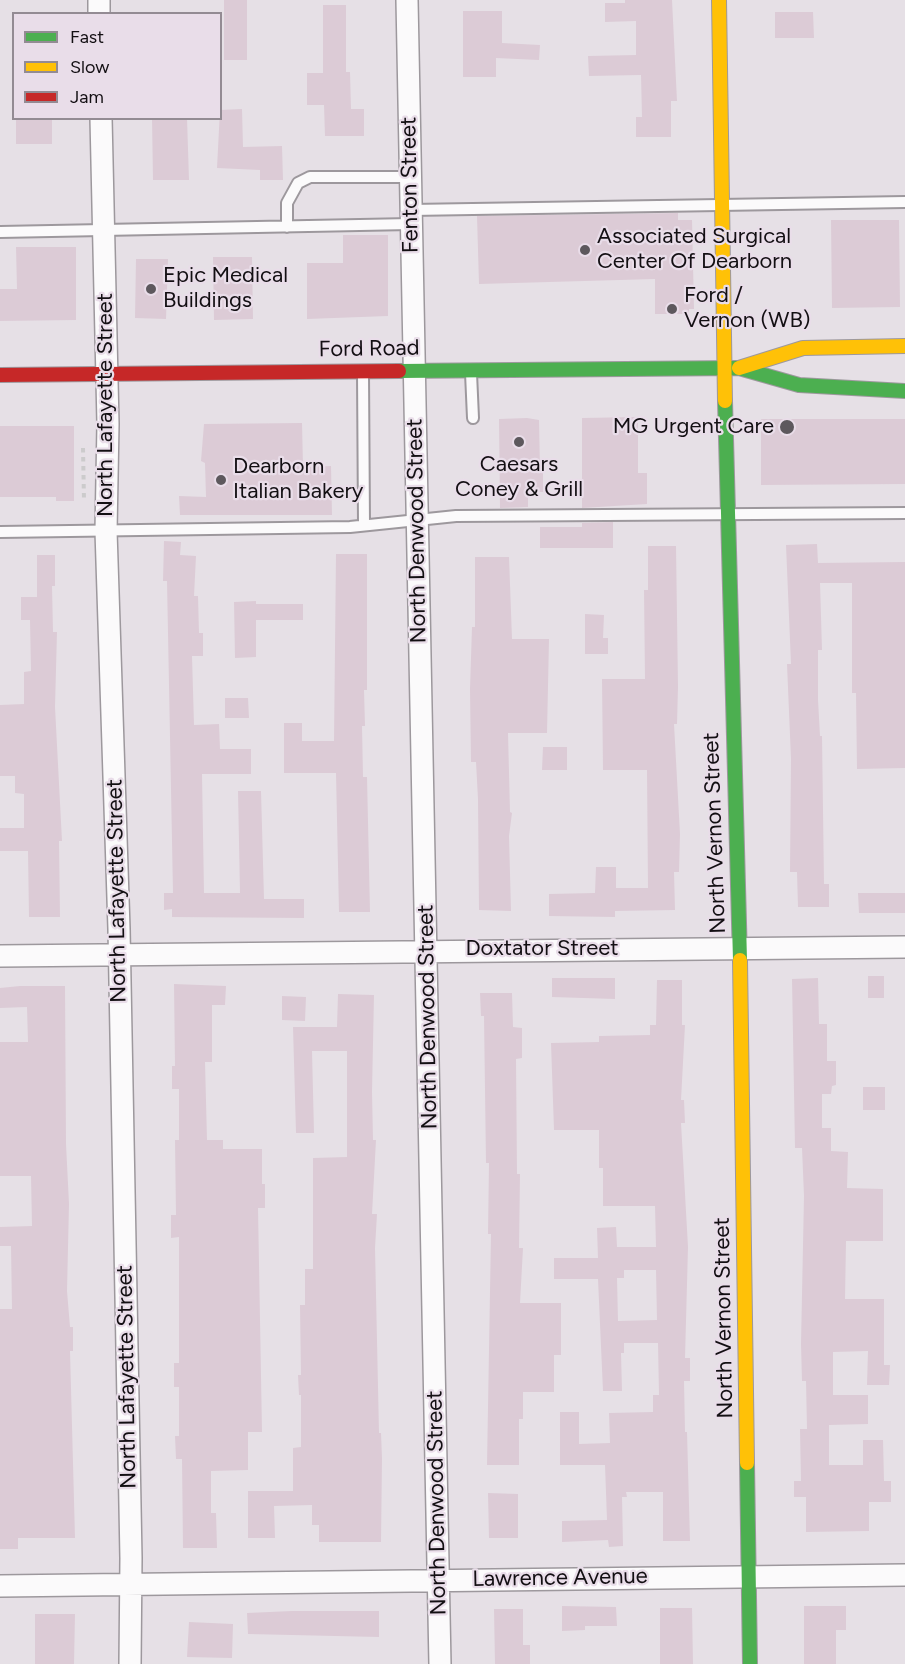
<!DOCTYPE html>
<style>
body{margin:0}
#map{position:relative;width:905px;height:1664px;overflow:hidden;background:#e6e0e6;font-family:Figtree,sans-serif}
canvas{display:block}
.legend{position:absolute;left:12px;top:12px;width:210px;height:108px;box-sizing:border-box;background:#e9dde9;border:2px solid #938b93;margin:0;padding:8px 10px;list-style:none;font-size:18px;color:#130f13}
.legend li{display:flex;align-items:center;gap:12px;height:30px}
.legend b{width:30px;border:2px solid #938b93}
</style>
<div id="map">
<canvas width="905" height="1664"></canvas>
<ul class="legend">
<li><b style="height:8px;background:#4caf50"></b>Fast</li>
<li><b style="height:8px;background:#ffc107"></b>Slow</li>
<li><b style="height:8px;background:#c62828"></b>Jam</li>
</ul>
</div>
<script>
const ctx = document.querySelector('canvas').getContext('2d');
ctx.lineJoin = 'round';
function fill(path, color) { ctx.fillStyle = color; ctx.fill(path, 'evenodd'); }
const poly = rows => new Path2D(rows.map(r => 'M' + r).join(''));
function trace(path, color, width, dash) { ctx.strokeStyle = color; ctx.lineWidth = width; ctx.lineCap = dash ? 'butt' : 'round'; ctx.setLineDash(dash || []); ctx.stroke(path); }
function label(font, color, halo, rows, align = 'center') {
  ctx.font = font + ' Figtree,sans-serif'; ctx.lineWidth = 4.5; ctx.setLineDash([]); ctx.textBaseline = 'middle'; ctx.strokeStyle = halo; ctx.fillStyle = color; for (const [text, x, y, turn = 0] of rows) {
    ctx.save(); ctx.translate(x, y); ctx.rotate((+turn || 0) * Math.PI / 180); ctx.textAlign = isNaN(turn) ? turn : align; if (halo) ctx.strokeText(text, 0, 0); ctx.fillText(text, 0, 0); ctx.restore();
  }
}
fill(poly([
 [224,0,247,0,247,60,224,60],
 [625,0,672,0,677,101,671,101,671,137,636,137,636,117,642,117,641,75,589,76,588,56,636,55,636,21,605,22,605,3,625,3],
 [323,5,346,5,346,72,350,72,351,109,364,109,364,136,325,136,324,105,307,105,307,73,323,73],
 [463,11,502,11,502,43,540,45,539,60,496,58,496,77,463,77],
 [775,12,813,12,814,38,775,38],
 [242,109,243,147,282,146,283,180,260,180,260,170,217,168,220,110],
 [152,118,187,118,189,180,153,180],
 [16,119,52,119,52,144,16,144],
 [678,213,678,220,692,220,694,309,689,309,689,314,655,314,655,279,479,284,477,216],
 [831,220,899,220,900,307,832,308],
 [343,235,388,235,388,316,307,319,307,263,343,263],
 [16,247,76,247,76,320,0,321,0,289,17,289],
 [213,257,252,257,253,319,214,320],
 [136,259,168,259,166,319,135,318],
 [638,417,638,473,647,473,647,504,582,508,582,418],
 [527,418,539,420,540,470,543,470,543,492,528,492,528,507,500,508,499,419],
 [761,419,905,419,905,484,761,485],
 [302,423,303,467,331,466,332,515,180,515,179,496,206,497,205,463,201,461,204,424],
 [0,426,74,426,74,501,56,501,56,497,0,497],
 [613,522,613,548,540,548,540,527,582,527,582,523],
 [164,541,181,542,180,555,196,556,194,596,198,596,199,633,203,633,203,656,192,656,194,725,219,724,220,749,251,749,251,774,202,774,204,893,240,893,238,791,261,791,264,899,304,899,304,918,172,917,172,909,164,910,164,893,173,893,167,581,163,581],
 [817,544,818,563,905,562,905,768,857,769,856,693,852,693,852,583,820,583,822,650,818,650,818,700,820,736,822,736,824,884,829,884,829,907,798,907,797,872,790,872,791,759,787,664,791,664,786,545],
 [648,546,676,546,678,687,677,724,674,724,680,834,679,872,674,872,675,910,615,911,615,917,549,916,549,894,595,893,596,867,616,867,616,888,648,888,647,770,603,770,602,679,645,679,644,590,648,590],
 [336,554,367,554,367,690,364,690,365,726,362,726,363,777,367,777,370,912,339,912,336,773,284,773,284,723,302,723,302,741,334,741],
 [37,555,55,555,55,586,52,586,53,632,57,632,55,707,62,841,59,841,60,917,29,917,28,851,0,851,0,828,24,828,24,794,15,793,15,776,0,776,0,705,24,704,24,672,31,671,30,620,21,620,21,597,37,597],
 [475,557,509,557,512,639,549,639,547,733,508,733,510,812,512,813,509,836,511,911,479,910,478,799,476,762,471,762,470,689,472,627,475,627],
 [256,601,256,604,303,604,303,620,256,620,256,657,235,658,234,602],
 [585,614,604,615,603,638,608,638,608,654,585,654],
 [225,698,248,698,249,718,225,718],
 [543,747,567,747,567,770,542,770],
 [858,893,905,893,905,913,859,913],
 [868,976,884,976,884,998,868,998],
 [552,978,615,978,615,999,552,997],
 [818,978,819,1024,827,1024,827,1061,836,1061,836,1085,832,1086,831,1094,822,1094,822,1128,831,1128,831,1151,848,1152,847,1188,883,1189,883,1241,846,1241,845,1299,884,1299,884,1365,890,1365,889,1385,867,1385,868,1351,833,1352,833,1395,868,1395,868,1424,829,1425,829,1465,863,1465,863,1440,883,1440,884,1481,891,1481,891,1502,869,1502,869,1531,806,1532,806,1497,794,1497,794,1481,801,1481,800,1429,807,1429,806,1381,802,1381,801,1344,804,1196,802,1148,795,1148,792,979],
 [657,980,682,980,682,1025,685,1025,681,1100,684,1100,685,1123,681,1123,688,1247,685,1358,690,1358,690,1381,684,1381,685,1432,687,1432,690,1541,663,1541,663,1492,626,1492,627,1497,622,1497,623,1546,609,1547,608,1540,562,1542,562,1521,607,1520,605,1465,560,1465,560,1412,579,1412,579,1444,610,1443,609,1413,653,1412,653,1395,659,1395,658,1343,624,1343,624,1353,621,1353,622,1391,603,1391,598,1279,554,1279,554,1258,598,1258,597,1228,616,1227,617,1247,656,1247,655,1206,603,1206,603,1168,599,1168,599,1130,554,1130,551,1043,599,1042,599,1036,650,1035,650,1025,656,1025],
 [624,1270,656,1270,657,1320,618,1321,617,1278,624,1278],
 [174,984,226,986,225,1005,212,1005,212,1062,205,1062,207,1140,223,1140,223,1149,262,1149,262,1184,265,1184,265,1208,258,1208,262,1432,248,1432,248,1470,211,1471,211,1513,216,1513,217,1548,183,1548,182,1459,176,1459,175,1436,179,1436,179,1387,174,1387,174,1363,179,1363,179,1237,171,1238,171,1215,176,1215,175,1140,179,1140,179,1089,172,1089,172,1066,175,1066],
 [20,986,65,986,66,1144,69,1204,67,1291,70,1327,73,1327,73,1351,70,1351,75,1538,18,1538,18,1549,0,1549,0,1309,12,1309,11,1246,0,1246,0,1227,32,1226,31,1176,0,1176,0,1042,28,1042,27,1007,0,1008,0,988],
 [480,993,512,993,513,1027,522,1028,522,1058,516,1059,517,1174,520,1174,519,1248,523,1248,520,1303,561,1303,561,1355,554,1355,554,1392,523,1392,523,1419,519,1419,519,1465,487,1465,491,1234,488,1234,489,1163,486,1163,484,1016,481,1016],
 [338,994,374,995,372,1092,373,1140,376,1140,372,1214,377,1214,375,1248,379,1433,381,1433,382,1458,381,1542,319,1542,319,1525,312,1525,312,1505,274,1506,275,1538,248,1538,248,1491,293,1491,293,1448,301,1447,301,1395,299,1395,298,1375,301,1375,300,1305,305,1305,305,1269,313,1269,313,1158,347,1157,347,1051,312,1051,314,1133,296,1133,293,1027,337,1027],
 [282,996,306,997,305,1021,282,1020],
 [863,1087,885,1087,885,1110,863,1110],
 [488,1493,518,1494,518,1538,489,1538],
 [562,1606,616,1607,617,1626,585,1626,585,1630,562,1631],
 [804,1606,846,1606,846,1630,836,1630,836,1664,804,1664],
 [660,1608,692,1608,693,1664,660,1664],
 [494,1609,523,1609,523,1645,530,1645,530,1664,495,1664],
 [292,1611,379,1611,379,1637,248,1634,247,1613],
 [35,1614,75,1614,74,1664,35,1664],
 [189,1622,233,1624,232,1658,187,1657]
]), '#dccbd6');
const lane = poly([
 [411,210,905,202],
 [287,227,287,203,298,183,310,177,410,177],
 [0,232,411,224],
 [471,373,473,418],
 [363,374,364,525],
 [0,532,350,527,456,516,905,513]
]);
const street = poly([
 [99,0,99,14],
 [407,0,440,1664],
 [101,118,108,424,106,531,119,929,131,1558,130,1664],
 [0,956,905,947],
 [0,1586,905,1575]
]);
const fast = poly([
 [399,371,739,368,799,385,905,391],
 [725,401,740,960],
 [747,1463,750,1664]
]);
const slow = poly([
 [719,0,725,401],
 [739,368,803,348,905,346],
 [740,960,747,1463]
]);
const jam = poly([
 [0,375,399,371]
]);
trace(lane, '#9d989d', 14);
trace(street, '#9d989d', 24);
trace(fast, '#9d989d', 16);
trace(slow, '#9d989d', 16);
trace(jam, '#9d989d', 16);
trace(poly([
 [83,448,84,501]
]), '#cccbcc', 4, [4.5, 4.5]);
trace(lane, '#fbfafb', 10);
trace(street, '#fbfafb', 21);
trace(fast, '#4caf50', 14);
trace(slow, '#ffc107', 14);
trace(jam, '#c62828', 14);
for (const [x, y, r, color] of [
 [585,250,6,"#5d585d"],
 [151,289,6,"#5d585d"],
 [672,309,6,"#5d585d"],
 [787,427,8,"#5d585d"],
 [519,442,6,"#5d585d"],
 [221,480,6,"#5d585d"]
]) { const dot = new Path2D(); dot.arc(x, y, r, 0, 2 * Math.PI); ctx.fillStyle = color; ctx.fill(dot); trace(dot, '#e9dde9', 2); }
label('22px', '#130f13', '#e9dde9', [
 ["Fenton Street",410,185,-91],
 ["Ford Road",369,349,-1],
 ["North Lafayette Street",106,405,-90],
 ["North Denwood Street",417,531,-91],
 ["North Vernon Street",715,833,-92],
 ["North Lafayette Street",117,891,-91],
 ["Doxtator Street",542,949],
 ["North Denwood Street",428,1017,-91],
 ["North Vernon Street",724,1318,-91],
 ["North Lafayette Street",127,1377,-91],
 ["North Denwood Street",437,1503,-91],
 ["Lawrence Avenue",560,1578,-1]
]);
label('22px', '#130f13', '#e9dde9', [
 ["Associated Surgical",597,237],
 ["Center Of Dearborn",597,262],
 ["Epic Medical",163,276],
 ["Buildings",163,301],
 ["Ford /",684,296],
 ["Vernon (WB)",684,321],
 ["MG Urgent Care",774,427,"right"],
 ["Caesars",519,465,"center"],
 ["Coney & Grill",519,490,"center"],
 ["Dearborn",233,467],
 ["Italian Bakery",233,492]
], 'left');
</script>
